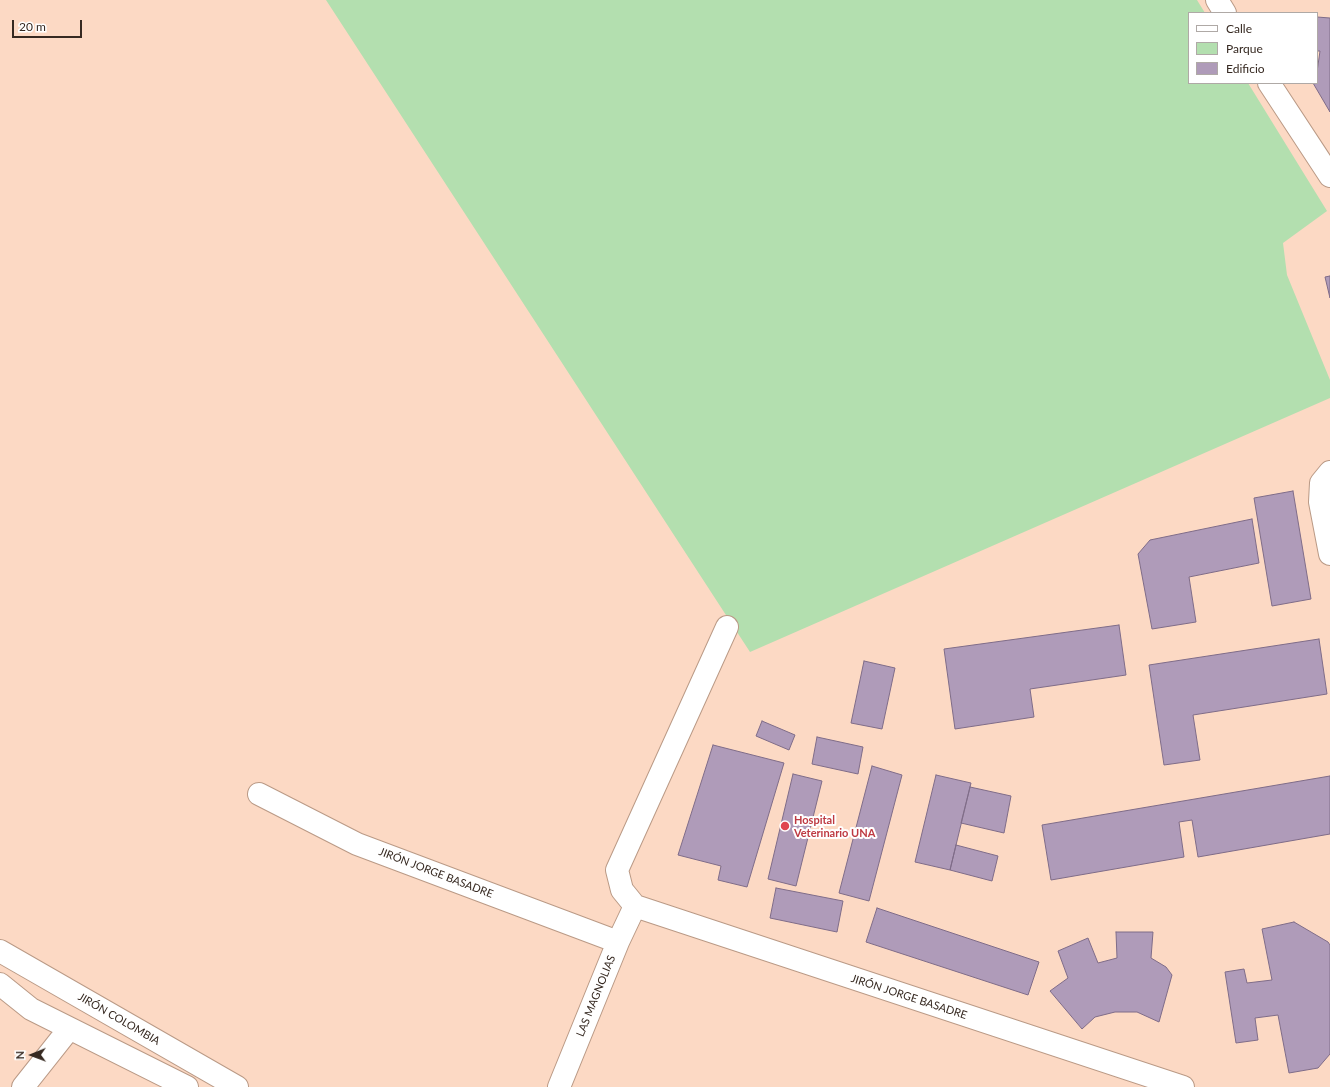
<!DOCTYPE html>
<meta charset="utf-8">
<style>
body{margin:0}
#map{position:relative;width:1330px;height:1087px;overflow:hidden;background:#fcd9c4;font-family:Lato,sans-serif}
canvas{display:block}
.legend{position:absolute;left:1188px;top:12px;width:130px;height:72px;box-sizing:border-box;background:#fff;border:1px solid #afa9a6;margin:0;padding:5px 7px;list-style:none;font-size:12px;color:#362921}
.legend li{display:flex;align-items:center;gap:8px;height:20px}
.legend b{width:20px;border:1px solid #afa9a6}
.north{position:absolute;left:12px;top:1035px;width:40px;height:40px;-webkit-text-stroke:3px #fff;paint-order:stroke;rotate:269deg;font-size:11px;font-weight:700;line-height:16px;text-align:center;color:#362921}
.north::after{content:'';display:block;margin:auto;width:14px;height:18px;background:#362921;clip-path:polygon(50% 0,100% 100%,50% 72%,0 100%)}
.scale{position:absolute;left:12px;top:20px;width:70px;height:18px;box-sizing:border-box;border:2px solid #362921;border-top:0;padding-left:5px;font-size:12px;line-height:14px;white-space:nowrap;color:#362921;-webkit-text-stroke:3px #fff;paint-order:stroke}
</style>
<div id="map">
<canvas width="1330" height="1087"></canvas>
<ul class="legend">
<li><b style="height:5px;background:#fff"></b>Calle</li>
<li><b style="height:11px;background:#b3dfaf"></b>Parque</li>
<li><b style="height:11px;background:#af9bb9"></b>Edificio</li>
</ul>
<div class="north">N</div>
<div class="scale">20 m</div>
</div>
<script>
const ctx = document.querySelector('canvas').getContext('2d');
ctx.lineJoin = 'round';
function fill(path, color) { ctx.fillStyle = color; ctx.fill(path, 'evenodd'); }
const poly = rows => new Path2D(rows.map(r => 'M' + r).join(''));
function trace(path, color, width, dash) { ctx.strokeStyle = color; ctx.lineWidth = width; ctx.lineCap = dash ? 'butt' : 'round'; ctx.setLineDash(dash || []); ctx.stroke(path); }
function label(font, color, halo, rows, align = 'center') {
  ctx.font = font + ' Lato,sans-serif'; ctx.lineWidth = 4; ctx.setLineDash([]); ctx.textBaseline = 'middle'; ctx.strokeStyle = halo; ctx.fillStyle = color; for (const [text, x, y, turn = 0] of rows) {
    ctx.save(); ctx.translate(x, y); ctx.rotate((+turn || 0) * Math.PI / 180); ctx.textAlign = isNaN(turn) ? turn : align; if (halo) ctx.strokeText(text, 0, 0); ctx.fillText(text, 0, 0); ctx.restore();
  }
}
fill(poly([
 [326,0,1197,0,1205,13,1189,13,1189,83,1248,83,1327,211,1283,243,1287,275,1330,380,1330,398,750,652]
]), '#b3dfaf');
const building = poly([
 [1317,17,1330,18,1330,112,1313,83,1317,83,1317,72,1320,51,1317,51,1317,17],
 [1330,276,1330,298,1325,277,1330,276],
 [1293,491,1311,599,1272,606,1254,498,1293,491],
 [1252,519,1259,563,1189,577,1196,622,1152,629,1138,554,1150,540,1252,519],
 [1119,625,1126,675,1030,689,1034,717,955,729,944,649,1119,625],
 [1319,639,1327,694,1193,715,1200,760,1164,765,1149,665,1319,639],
 [864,661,895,668,882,729,851,723,864,661],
 [762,721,795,735,789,750,756,736,762,721],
 [817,737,863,747,858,774,812,764,817,737],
 [713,745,784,763,747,887,718,880,721,866,678,855,713,745],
 [872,766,902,775,869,901,839,893,872,766],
 [793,774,822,781,796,886,768,879,793,774],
 [936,775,971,783,950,870,915,862,936,775],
 [1330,776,1330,834,1198,857,1192,820,1179,822,1184,857,1051,880,1042,825,1330,776],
 [970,787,1011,796,1004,833,961,823,970,787],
 [956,845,998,856,992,881,950,870,956,845],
 [776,888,843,901,837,932,770,918,776,888],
 [877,908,1039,962,1028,995,866,942,877,908],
 [1294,922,1328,942,1330,945,1330,1054,1318,1068,1289,1073,1278,1015,1255,1018,1258,1040,1236,1043,1225,972,1244,969,1247,983,1272,980,1262,929,1294,922],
 [1116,932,1153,932,1151,958,1166,967,1172,975,1159,1022,1137,1012,1115,1012,1095,1017,1082,1029,1050,991,1068,978,1058,951,1088,938,1098,963,1117,958,1116,932]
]);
fill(building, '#af9bb9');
trace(building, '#7f6c88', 1);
const minor = poly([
 [1217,0,1225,13],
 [1269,83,1330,176],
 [1330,472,1321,483,1320,502,1330,554],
 [259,794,357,844,618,942],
 [635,906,1183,1087],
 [635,906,622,890,617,870,727,627],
 [0,951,237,1087],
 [0,984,31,1009,187,1087],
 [23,1087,69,1029],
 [559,1087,618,942,635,906]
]);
trace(minor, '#ba9a86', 24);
trace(minor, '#fff', 22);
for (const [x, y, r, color] of [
 [785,826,5,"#e0444e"]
]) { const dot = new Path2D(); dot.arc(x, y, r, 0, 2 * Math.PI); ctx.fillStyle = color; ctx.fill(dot); trace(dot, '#fff', 1.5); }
label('bold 11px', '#be3a42', '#fff', [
 ["Hospital",794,820],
 ["Veterinario UNA",794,833]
], 'left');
label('11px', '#362921', '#fff', [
 ["JIRÓN JORGE BASADRE",436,873,21],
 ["LAS MAGNOLIAS",596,996,-68],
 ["JIRÓN JORGE BASADRE",909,997,18],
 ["JIRÓN COLOMBIA",119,1019,30]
]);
</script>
